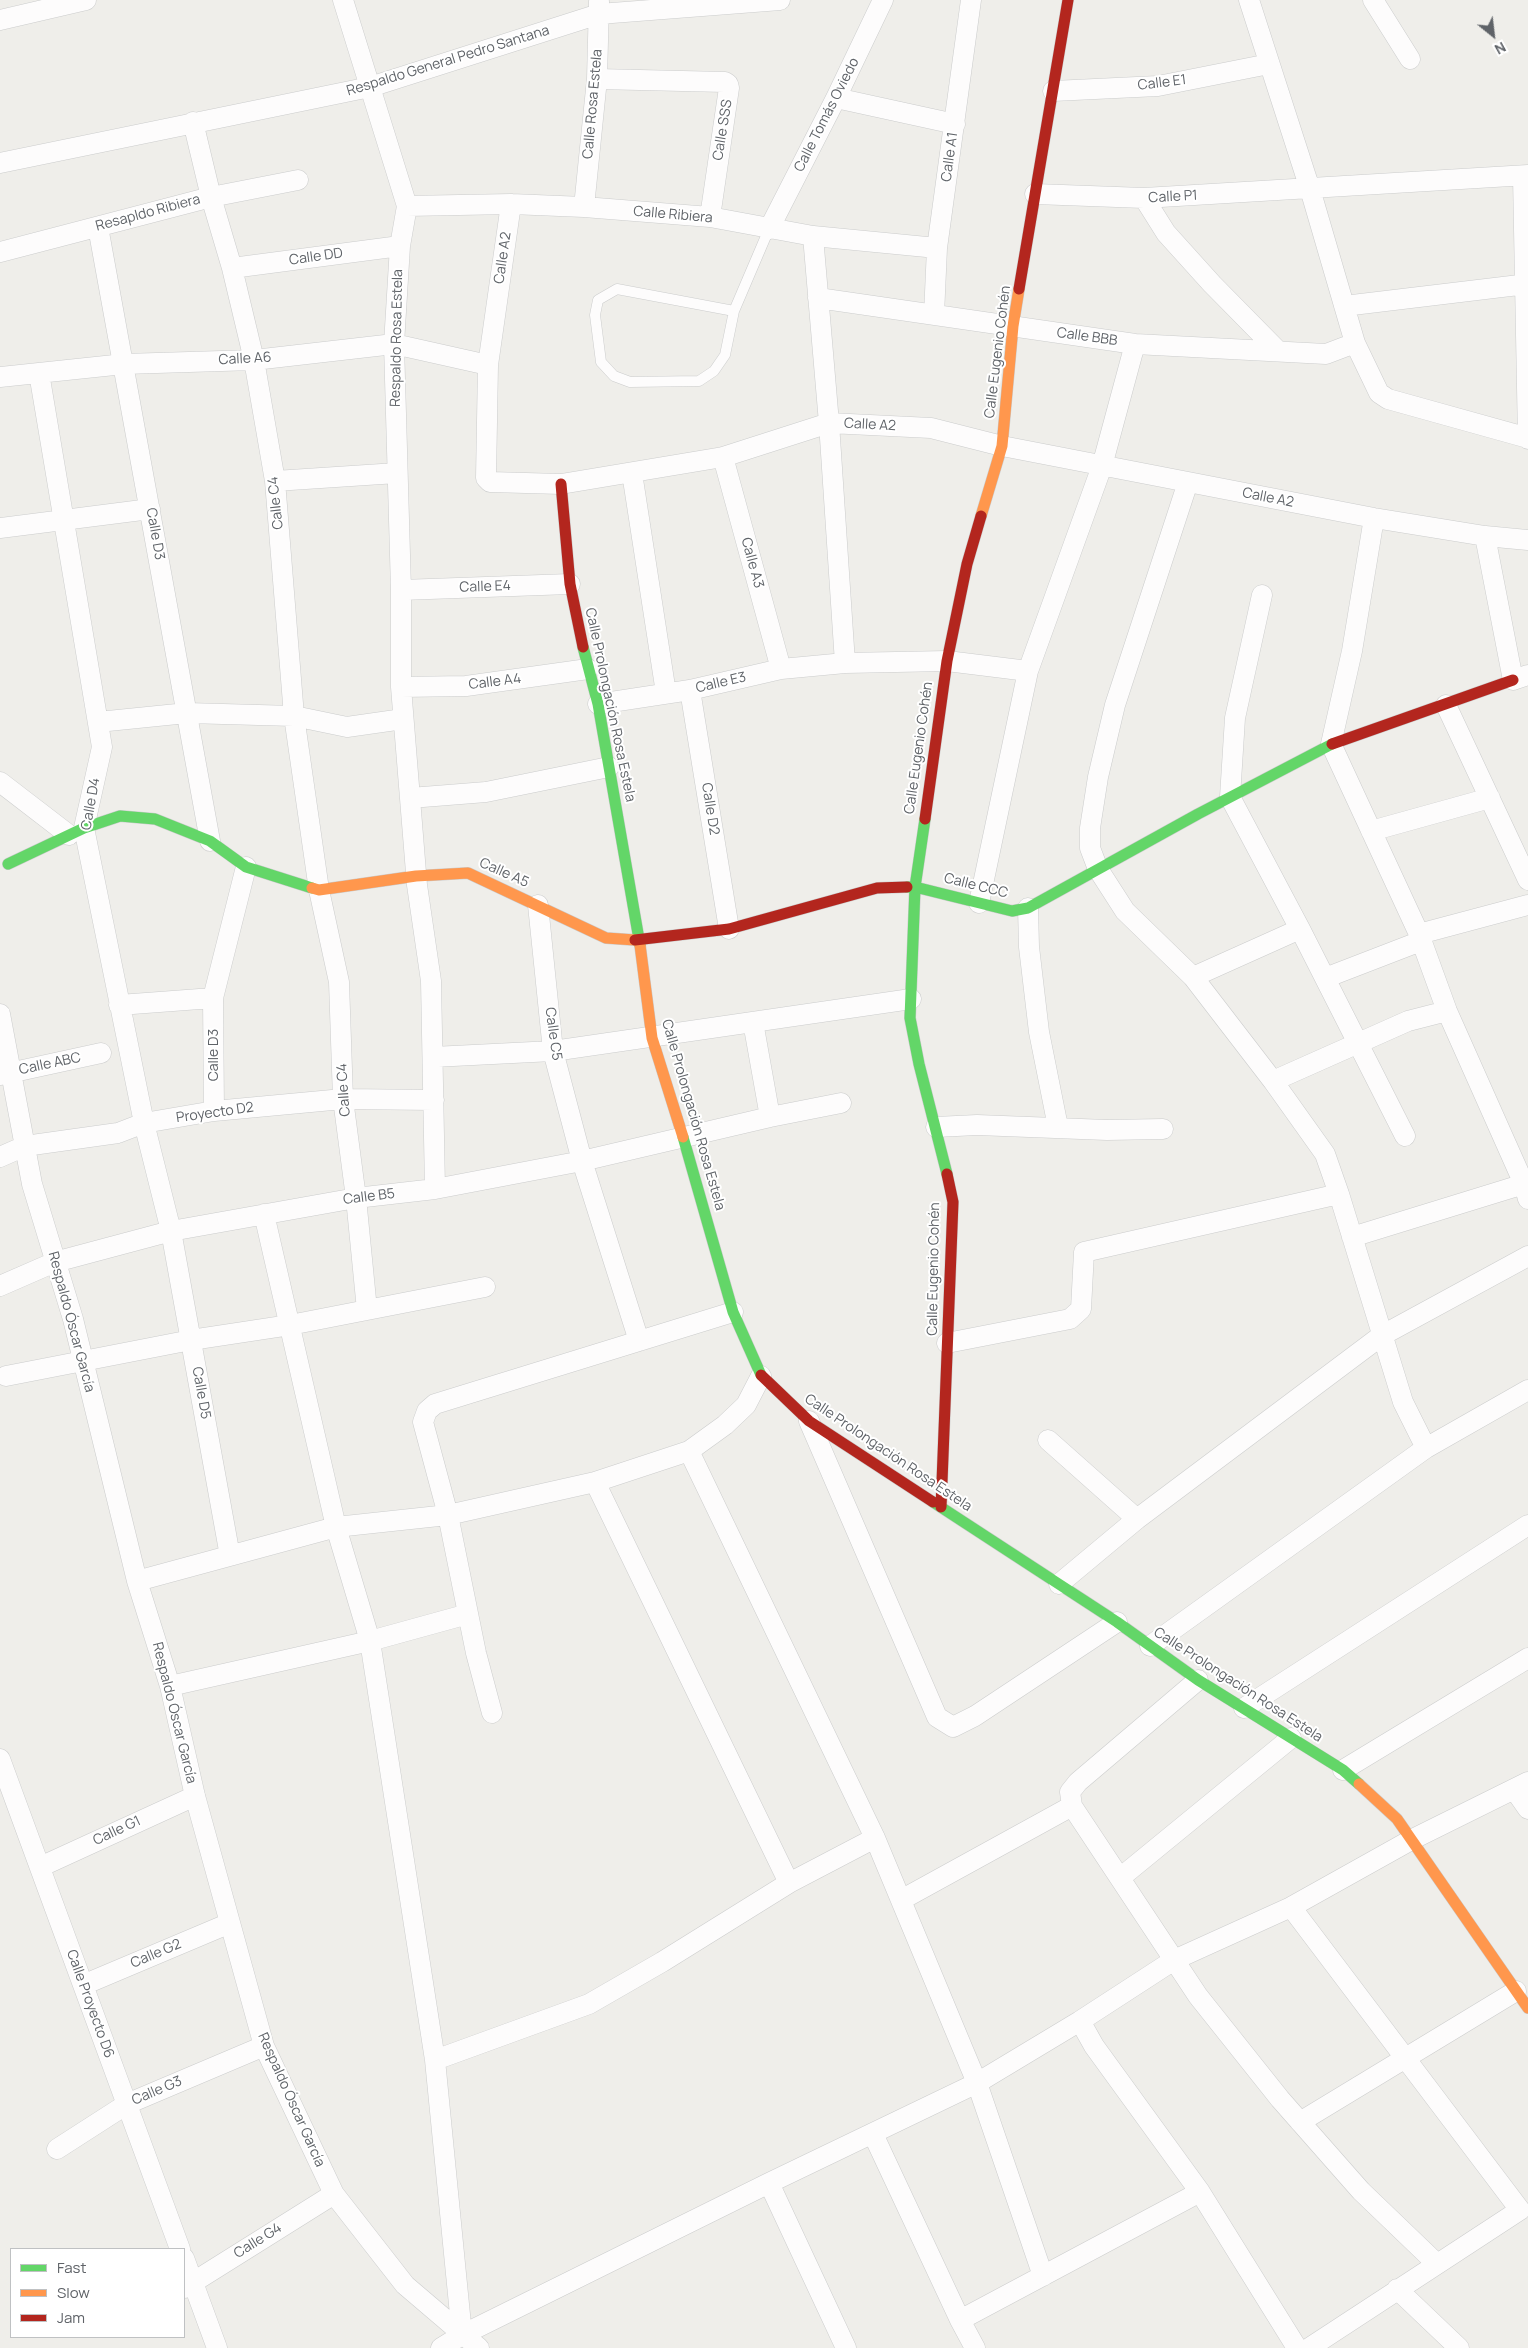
<!DOCTYPE html>
<meta charset="utf-8">
<style>
body{margin:0}
#map{position:relative;width:1528px;height:2348px;overflow:hidden;background:#efeeea;font-family:Manrope,sans-serif}
canvas{display:block}
.legend{position:absolute;left:10px;top:2248px;width:175px;height:90px;box-sizing:border-box;background:#fff;border:1px solid #bfc1c3;margin:0;padding:6px 9px;list-style:none;font-size:15px;color:#5f6368}
.legend li{display:flex;align-items:center;gap:10px;height:25px}
.legend b{width:25px;border:1px solid #bfc1c3}
.north{position:absolute;left:1468px;top:10px;width:50px;height:50px;-webkit-text-stroke:4px #fff;paint-order:stroke;rotate:151deg;font-size:14px;font-weight:700;line-height:20px;text-align:center;color:#5f6368}
.north::after{content:'';display:block;margin:auto;width:18px;height:22px;background:#5f6368;clip-path:polygon(50% 0,100% 100%,50% 72%,0 100%)}
</style>
<div id="map">
<canvas width="1528" height="2348"></canvas>
<ul class="legend">
<li><b style="height:6px;background:#63d668"></b>Fast</li>
<li><b style="height:6px;background:#ff974d"></b>Slow</li>
<li><b style="height:6px;background:#b3261e"></b>Jam</li>
</ul>
<div class="north">N</div>
</div>
<script>
const ctx = document.querySelector('canvas').getContext('2d');
ctx.lineJoin = 'round';
const poly = rows => new Path2D(rows.map(r => 'M' + r).join(''));
function trace(path, color, width, dash) { ctx.strokeStyle = color; ctx.lineWidth = width; ctx.lineCap = dash ? 'butt' : 'round'; ctx.setLineDash(dash || []); ctx.stroke(path); }
function label(font, color, halo, rows, align = 'center') {
  ctx.font = font + ' Manrope,sans-serif'; ctx.lineWidth = 4; ctx.setLineDash([]); ctx.textBaseline = 'middle'; ctx.strokeStyle = halo; ctx.fillStyle = color; for (const [text, x, y, turn = 0] of rows) {
    ctx.save(); ctx.translate(x, y); ctx.rotate((+turn || 0) * Math.PI / 180); ctx.textAlign = isNaN(turn) ? turn : align; if (halo) ctx.strokeText(text, 0, 0); ctx.fillText(text, 0, 0); ctx.restore();
  }
}
const lane = poly([
 [734,311,617,289,598,300,595,315,601,362,614,376,630,382,699,381,714,371,725,355,734,311,769,229]
]);
const street = poly([
 [343,0,407,206,400,246,394,344,401,590,401,687,417,885,431,981,435,1189],
 [1249,0,1310,189,1355,343,1379,393,1388,399,1528,438],
 [1373,0,1410,59],
 [0,20,86,0],
 [597,79,725,82,728,84,729,88,710,217],
 [1053,91,1158,86,1269,64],
 [836,98,955,124],
 [193,122,211,197,232,268,254,360,275,481,294,716,319,890,339,982,343,1099,356,1198,367,1310],
 [0,163,370,87,599,14,780,0],
 [1523,176,1528,439],
 [1035,194,1144,198,1528,175],
 [1144,198,1166,233,1212,284,1278,351],
 [511,204,488,365,486,478,490,482,561,484,723,457,829,423,931,428,1002,446,1374,518,1485,536,1528,540],
 [407,206,511,204,584,207,710,217,813,236,937,248],
 [584,207,597,79,599,2],
 [98,227,210,841],
 [769,229,836,98,883,0],
 [813,236,829,423,845,663],
 [0,252,211,197,298,180],
 [232,268,400,246],
 [818,298,1135,344,1326,354,1355,343],
 [1344,306,1528,284],
 [934,315,937,248,971,0],
 [39,373,102,747,84,828,144,1123,171,1231,230,1556],
 [0,377,124,364,254,360,394,344,488,365],
 [723,457,781,669],
 [632,473,666,693],
 [275,481,397,473],
 [1188,482,1115,705,1098,777,1090,828,1090,848,1098,869,1125,911,1193,977,1273,1081,1325,1154,1339,1194,1403,1402,1426,1448],
 [1374,518,1352,651,1331,744,1419,934,1447,1011,1524,1184,1528,1199],
 [0,528,150,509],
 [1485,536,1513,680,1528,675],
 [401,590,570,584],
 [1262,595,1235,718,1230,797,1300,929,1405,1136],
 [401,687,466,686,588,669],
 [690,690,729,929],
 [598,704,690,690,781,669,845,663,947,661,1028,671],
 [1446,705,1528,880],
 [98,722,187,713,294,716,347,727,403,719],
 [0,782,69,835],
 [410,798,486,792,609,767],
 [1371,831,1490,798],
 [979,903,1028,671,1102,466,1135,344],
 [538,905,553,1051,582,1161,639,1341],
 [1028,908,1029,947,1039,1032,1058,1127],
 [1419,934,1528,905],
 [1193,977,1300,929],
 [1325,978,1421,941],
 [119,1005,213,998],
 [0,1014,32,1184,73,1319,137,1581,170,1686,195,1796,264,2046,334,2194,405,2285,479,2348],
 [753,1022,770,1117],
 [433,1057,553,1051,911,999],
 [0,1075,101,1053],
 [1273,1081,1408,1021,1447,1011],
 [214,1111,213,998,246,867],
 [936,1127,977,1125,1107,1130,1163,1129],
 [0,1157,25,1146,118,1133,144,1123,214,1111,343,1099,434,1100],
 [264,1214,336,1527,370,1641,435,2060,462,2335],
 [1352,1237,1524,1184],
 [0,1286,55,1262,171,1231,356,1198,435,1189,582,1161,770,1117,841,1103],
 [947,1343,1070,1319,1081,1309,1084,1252,1339,1194],
 [6,1376,191,1340,290,1325,485,1287],
 [809,1421,937,1717,953,1727,975,1716,1117,1622],
 [1048,1440,1137,1519],
 [689,1451,875,1838,977,2083,1043,2276],
 [595,1482,789,1883],
 [137,1581,336,1527,448,1515,595,1482,689,1451,725,1425,746,1405,761,1376],
 [1059,1584,1137,1519,1381,1336,1528,1256],
 [1150,1646,1426,1448,1528,1390],
 [1198,1680,1078,1782,1070,1792,1072,1806,1198,1996,1280,2099,1361,2191,1436,2263],
 [170,1686,370,1641,468,1614],
 [1244,1708,1528,1525],
 [492,1713,476,1653,448,1515,423,1422,427,1411,435,1404,733,1312],
 [0,1759,180,2249],
 [1343,1770,1528,1658],
 [1514,1789,1528,1809],
 [40,1867,195,1796],
 [1120,1878,1291,1738],
 [901,1900,1072,1806],
 [1291,1907,1411,1840,1528,1782],
 [83,1985,230,1923],
 [435,2060,589,2004,662,1962,789,1883,875,1838],
 [1300,2122,1516,1991],
 [873,2134,960,2320,1200,2192],
 [57,2149,127,2104,264,2046],
 [769,2183,846,2348],
 [184,2258,217,2348],
 [184,2288,334,2194],
 [1397,2289,1459,2348],
 [960,2320,975,2348],
 [441,2348,462,2335,769,2183,977,2083,1080,2021],
 [1297,2348,1200,2192,1094,2046,1080,2021,1174,1960,1291,1907,1520,2210,1309,2348]
]);
const fast = poly([
 [583,647,598,704,640,945],
 [925,819,915,887,910,1018,919,1064,947,1174],
 [8,864,84,828,120,816,155,819,210,841,246,867,312,888],
 [907,887,915,887,1012,911,1028,908,1198,814,1332,744],
 [683,1137,733,1312,761,1375],
 [933,1502,1117,1622,1198,1680,1343,1770,1359,1784]
]);
const slow = poly([
 [981,516,1002,446,1013,326,1019,289],
 [312,888,319,890,416,876,468,873,606,938,635,940],
 [640,945,652,1038,683,1137],
 [1359,1784,1397,1819,1528,2008]
]);
const jam = poly([
 [1019,289,1068,0],
 [561,484,570,584,583,647],
 [1332,744,1513,680],
 [925,819,947,661,967,564,981,516],
 [635,940,729,929,877,888,907,887],
 [761,1375,809,1421,933,1502],
 [941,1507,953,1202,947,1174]
]);
trace(lane, '#cbcccc', 11);
trace(street, '#cbcccc', 21);
trace(fast, '#cacacb', 12);
trace(slow, '#cacacb', 12);
trace(jam, '#cacacb', 12);
trace(lane, '#fdfcfc', 10);
trace(street, '#fdfcfc', 20);
trace(fast, '#63d668', 11);
trace(slow, '#ff974d', 11);
trace(jam, '#b3261e', 11);
label('14px', '#5f6368', '#fff', [
 ["Respaldo General Pedro Santana",448,61,-17],
 ["Calle E1",1162,83,-7],
 ["Calle Rosa Estela",593,104,-85],
 ["Calle Tomás Oviedo",827,115,-63],
 ["Calle SSS",723,130,-81],
 ["Calle A1",950,157,-82],
 ["Calle P1",1173,197,-3],
 ["Resapldo Ribiera",148,213,-15],
 ["Calle Ribiera",673,215,5],
 ["Calle DD",316,257,-8],
 ["Calle A2",503,258,-82],
 ["Calle BBB",1087,337,8],
 ["Respaldo Rosa Estela",397,338,-89],
 ["Calle Eugenio Cohén",998,352,-83],
 ["Calle A6",245,359,-3],
 ["Calle A2",870,425,3],
 ["Calle A2",1268,498,11],
 ["Calle C4",276,503,-96],
 ["Calle D3",155,534,80],
 ["Calle A3",752,563,75],
 ["Calle E4",485,587,-2],
 ["Calle A4",495,682,-7],
 ["Calle E3",721,683,-13],
 ["Calle Prolongación Rosa Estela",610,705,78],
 ["Calle Eugenio Cohén",919,748,-82],
 ["Calle D4",91,804,-80],
 ["Calle D2",710,809,81],
 ["Calle A5",504,873,24],
 ["Calle CCC",976,886,14],
 ["Calle C5",553,1034,82],
 ["Calle D3",214,1055,-90],
 ["Calle ABC",50,1064,-12],
 ["Calle C4",344,1090,-94],
 ["Proyecto D2",215,1113,-8],
 ["Calle Prolongación Rosa Estela",693,1115,74],
 ["Calle B5",369,1197,-7],
 ["Calle Eugenio Cohén",934,1269,-89],
 ["Respaldo Óscar García",71,1322,75],
 ["Calle D5",201,1393,80],
 ["Calle Prolongación Rosa Estela",888,1453,34],
 ["Calle Prolongación Rosa Estela",1238,1685,33],
 ["Respaldo Óscar García",174,1713,76],
 ["Calle G1",117,1831,-25],
 ["Calle G2",156,1954,-23],
 ["Calle Proyecto D6",90,2004,70],
 ["Calle G3",157,2091,-23],
 ["Respaldo Óscar García",291,2100,66],
 ["Calle G4",258,2241,-32]
]);
</script>
